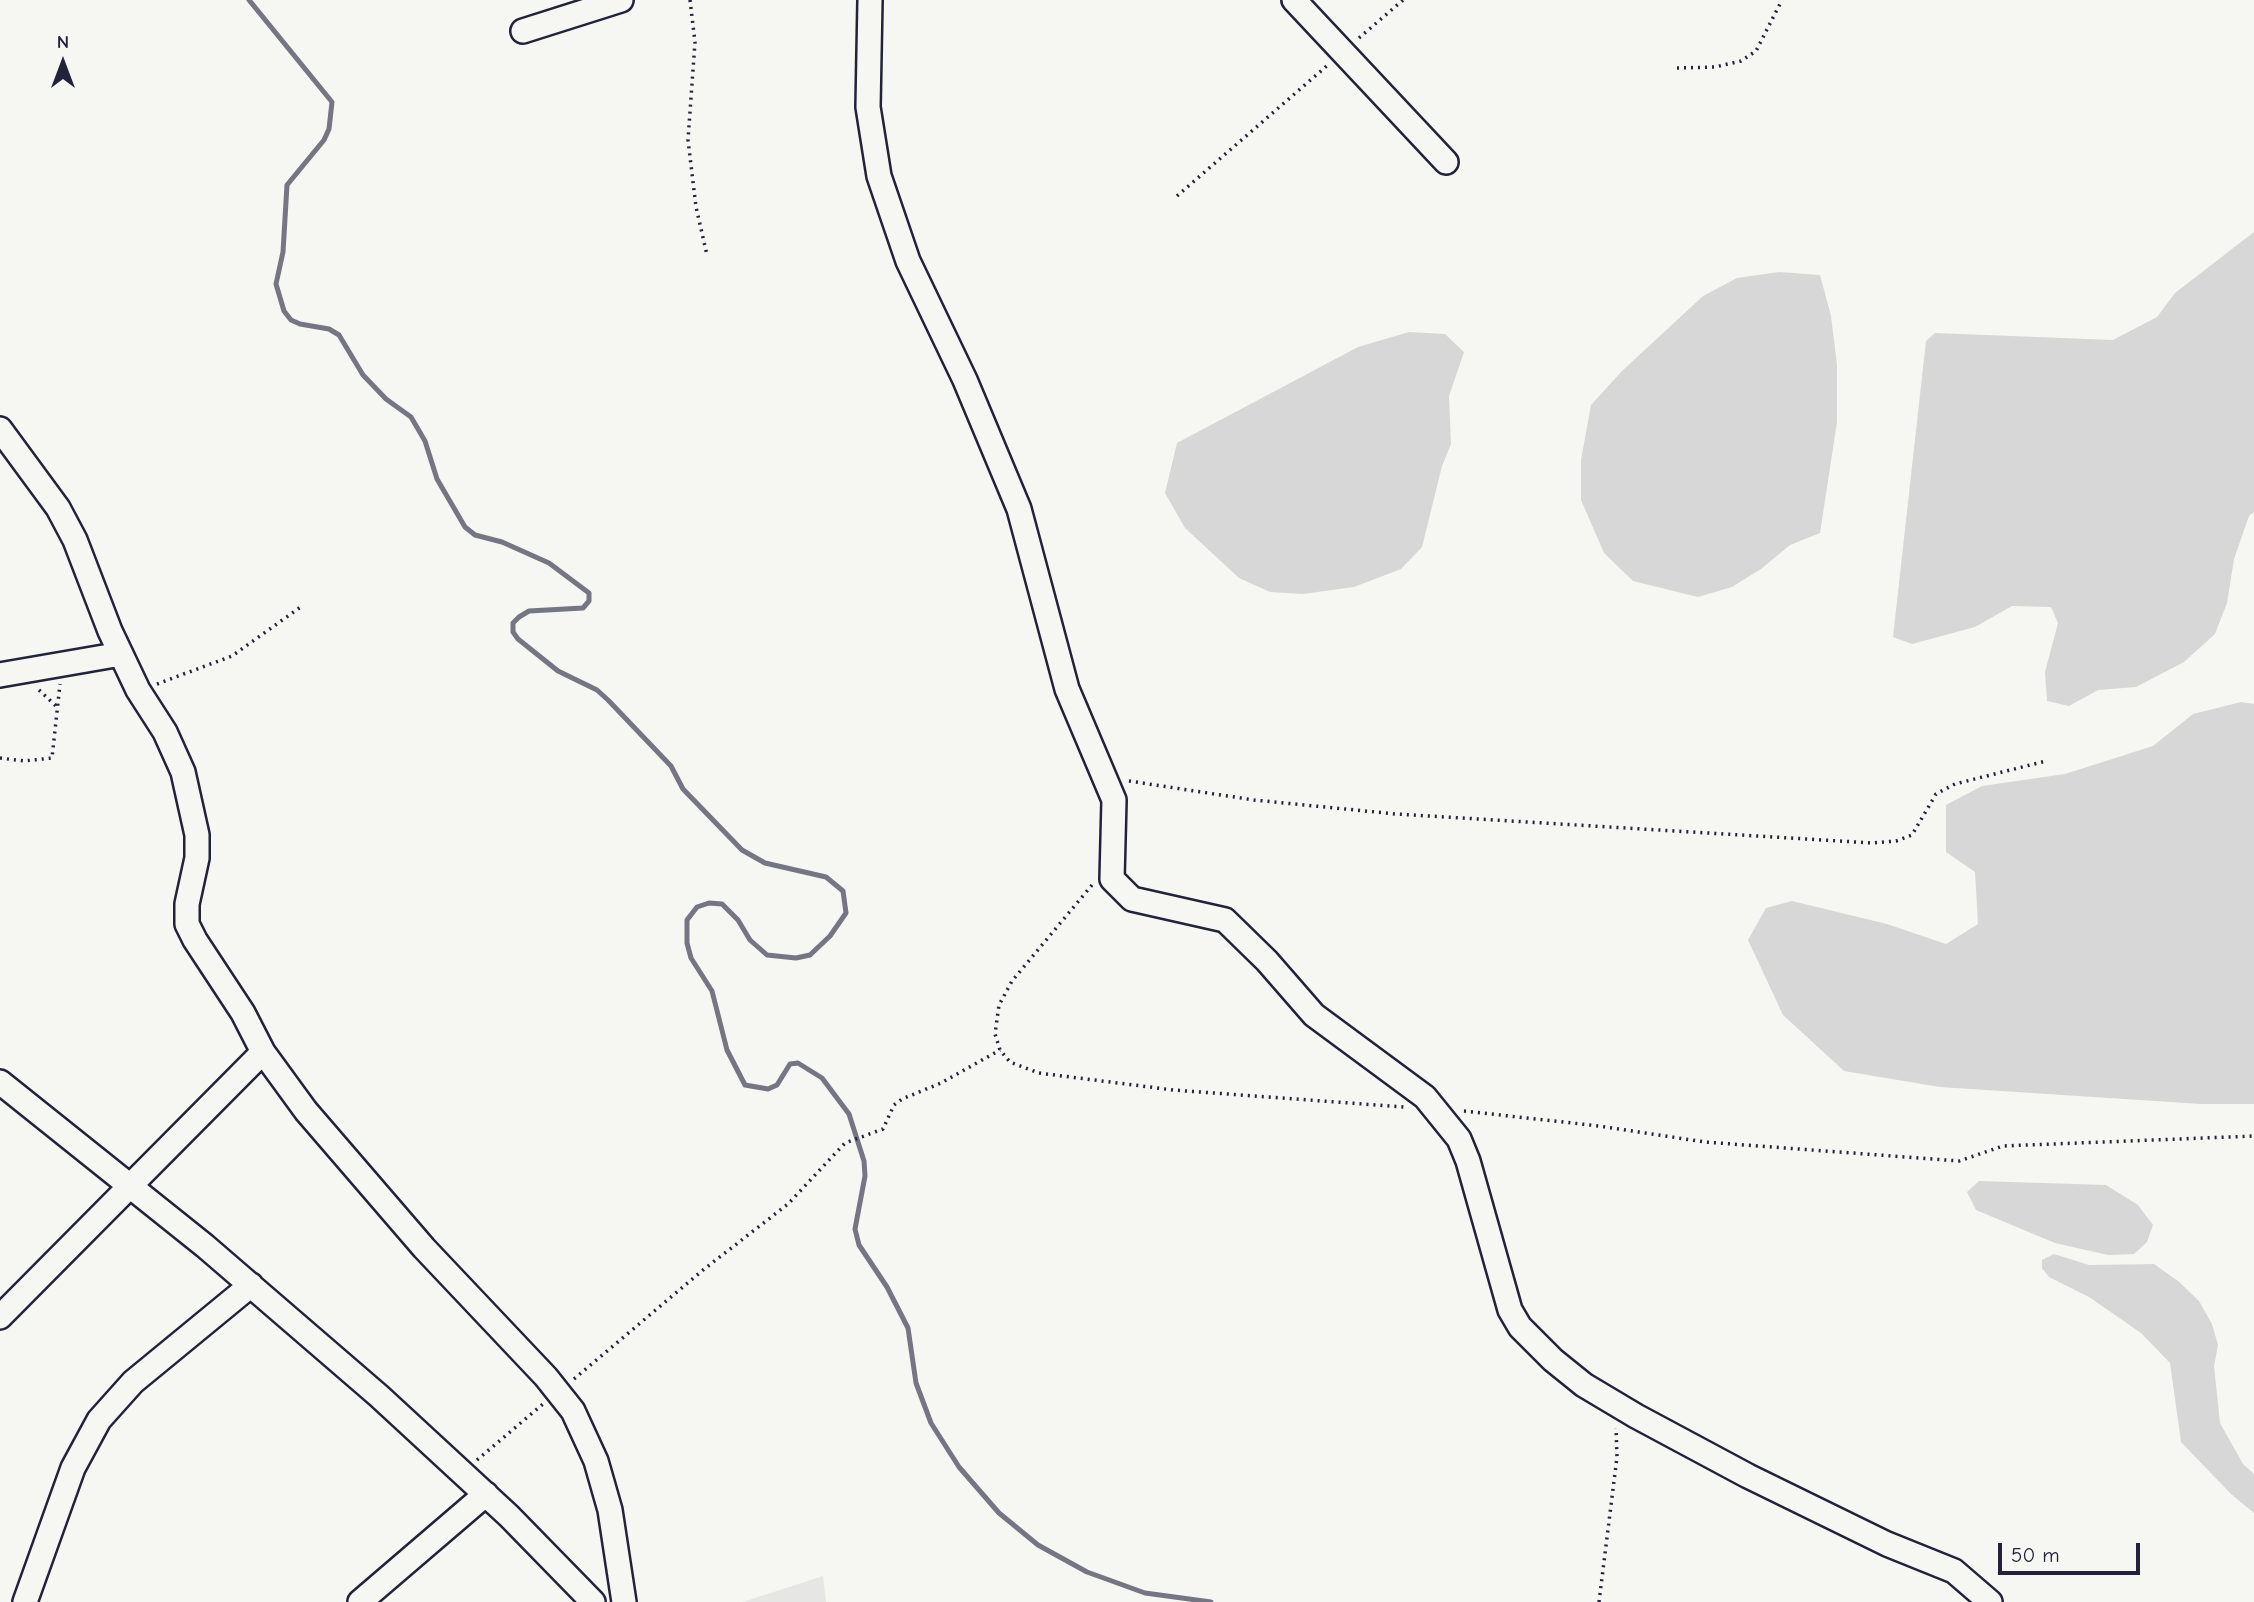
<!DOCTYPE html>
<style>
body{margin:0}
#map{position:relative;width:2254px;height:1602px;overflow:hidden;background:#f6f6f2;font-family:"Comic Neue",sans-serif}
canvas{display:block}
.north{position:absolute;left:28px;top:28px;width:70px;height:70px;-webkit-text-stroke:5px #f6f6f2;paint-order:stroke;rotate:0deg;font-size:19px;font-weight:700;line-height:28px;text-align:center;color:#22223b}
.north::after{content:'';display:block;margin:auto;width:24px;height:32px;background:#22223b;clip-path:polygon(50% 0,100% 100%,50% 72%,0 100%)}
.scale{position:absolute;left:1998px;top:1543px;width:142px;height:32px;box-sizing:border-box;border:4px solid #22223b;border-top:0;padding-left:9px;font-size:21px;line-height:24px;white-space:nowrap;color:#22223b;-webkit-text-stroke:5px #f6f6f2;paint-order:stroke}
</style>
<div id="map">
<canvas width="2254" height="1602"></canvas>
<div class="north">N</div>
<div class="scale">50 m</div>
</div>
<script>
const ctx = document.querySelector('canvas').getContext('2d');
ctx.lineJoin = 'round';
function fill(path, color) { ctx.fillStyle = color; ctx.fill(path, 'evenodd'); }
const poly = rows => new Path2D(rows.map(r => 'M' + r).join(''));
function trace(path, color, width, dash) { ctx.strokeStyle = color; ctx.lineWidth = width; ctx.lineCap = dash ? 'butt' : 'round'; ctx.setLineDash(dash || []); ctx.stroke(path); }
fill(poly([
 [823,1576,826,1602,743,1602]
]), '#e6e6e4');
fill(poly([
 [2254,232,2254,512,2249,516,2234,559,2227,603,2215,634,2184,662,2136,687,2098,690,2069,706,2047,701,2045,672,2058,623,2051,607,2012,606,1975,627,1912,644,1893,637,1926,341,1935,333,2113,340,2157,317,2175,293],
 [1779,272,1820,275,1831,316,1837,365,1837,422,1820,533,1790,545,1761,569,1732,587,1698,597,1633,581,1604,553,1581,500,1581,460,1591,405,1622,371,1703,296,1737,278],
 [1409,332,1445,334,1464,352,1449,396,1451,444,1442,466,1422,547,1401,569,1354,587,1303,594,1270,592,1239,578,1185,528,1165,493,1177,443,1358,347],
 [2241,702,2254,704,2254,1104,2201,1104,1940,1087,1844,1071,1783,1015,1748,940,1766,908,1792,901,1887,924,1946,944,1978,924,1975,872,1946,852,1946,805,1982,786,2065,774,2153,746,2193,714],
 [1979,1181,2106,1185,2138,1205,2153,1225,2147,1242,2134,1254,2108,1255,2055,1243,1976,1210,1967,1192],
 [2054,1254,2089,1265,2154,1264,2178,1281,2199,1301,2212,1324,2218,1345,2214,1366,2220,1423,2243,1464,2254,1474,2254,1513,2231,1494,2181,1442,2170,1363,2141,1333,2089,1297,2049,1277,2042,1268,2042,1260]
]), '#d7d7d7');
trace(poly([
 [249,0,332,102,329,129,324,140,287,185,283,252,276,284,284,311,291,320,300,324,329,329,339,335,363,375,386,399,411,417,425,441,437,479,465,527,475,535,502,542,549,563,589,593,589,601,583,608,529,611,519,617,513,623,513,632,518,639,558,671,597,690,608,700,671,766,683,789,742,850,765,863,826,877,843,891,846,913,830,936,810,955,796,958,767,955,750,940,738,920,722,904,709,903,697,907,687,920,687,943,691,958,712,991,727,1050,745,1085,768,1089,777,1085,790,1064,798,1063,822,1078,849,1114,864,1161,865,1176,855,1229,859,1245,887,1287,908,1328,916,1383,931,1423,959,1467,999,1513,1038,1545,1087,1572,1145,1593,1211,1602]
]), '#757583', 5);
const minor = poly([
 [870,0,868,107,879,176,908,261,965,380,1019,509,1067,689,1114,800,1112,879,1132,899,1225,920,1267,961,1314,1015,1425,1097,1459,1139,1468,1161,1510,1310,1520,1327,1553,1360,1584,1385,1636,1416,1748,1476,1887,1544,1954,1571,1990,1602],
 [1294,0,1446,162],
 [523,31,621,0],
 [0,429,58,508,75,540,110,631,138,690,165,732,183,772,197,835,197,858,187,904,187,924,195,940,243,1013,263,1052,306,1111,424,1248,546,1377,573,1411,596,1461,610,1510,624,1602],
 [0,675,121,654],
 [0,1082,205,1246,379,1396,509,1516,593,1602],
 [0,1317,263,1052],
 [25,1602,73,1468,99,1420,133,1382,251,1285],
 [360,1602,486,1494]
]);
trace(minor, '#22223b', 28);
trace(poly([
 [690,0,695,42,688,140,696,207,707,255],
 [1359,38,1403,0],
 [1677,68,1715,67,1741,61,1756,51,1782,0],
 [1177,196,1329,64],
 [157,684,232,656,302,606],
 [39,690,56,706],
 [0,758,24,761,52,758,60,684],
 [1129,781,1254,800,1396,814,1872,843,1896,841,1912,835,1936,794,1955,784,2046,761],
 [1092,885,1012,981,999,1005,995,1034,1000,1050,1010,1062,1039,1073,1173,1090,1404,1107],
 [1464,1111,1599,1126,1705,1142,1959,1161,2003,1146,2254,1136],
 [574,1379,703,1270,788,1204,845,1143,883,1129,894,1105,902,1099,941,1083,1000,1050],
 [477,1460,543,1404],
 [1599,1602,1617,1457,1616,1428]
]), '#22223b', 3.5, [2, 5]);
trace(minor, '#f6f6f2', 23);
</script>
